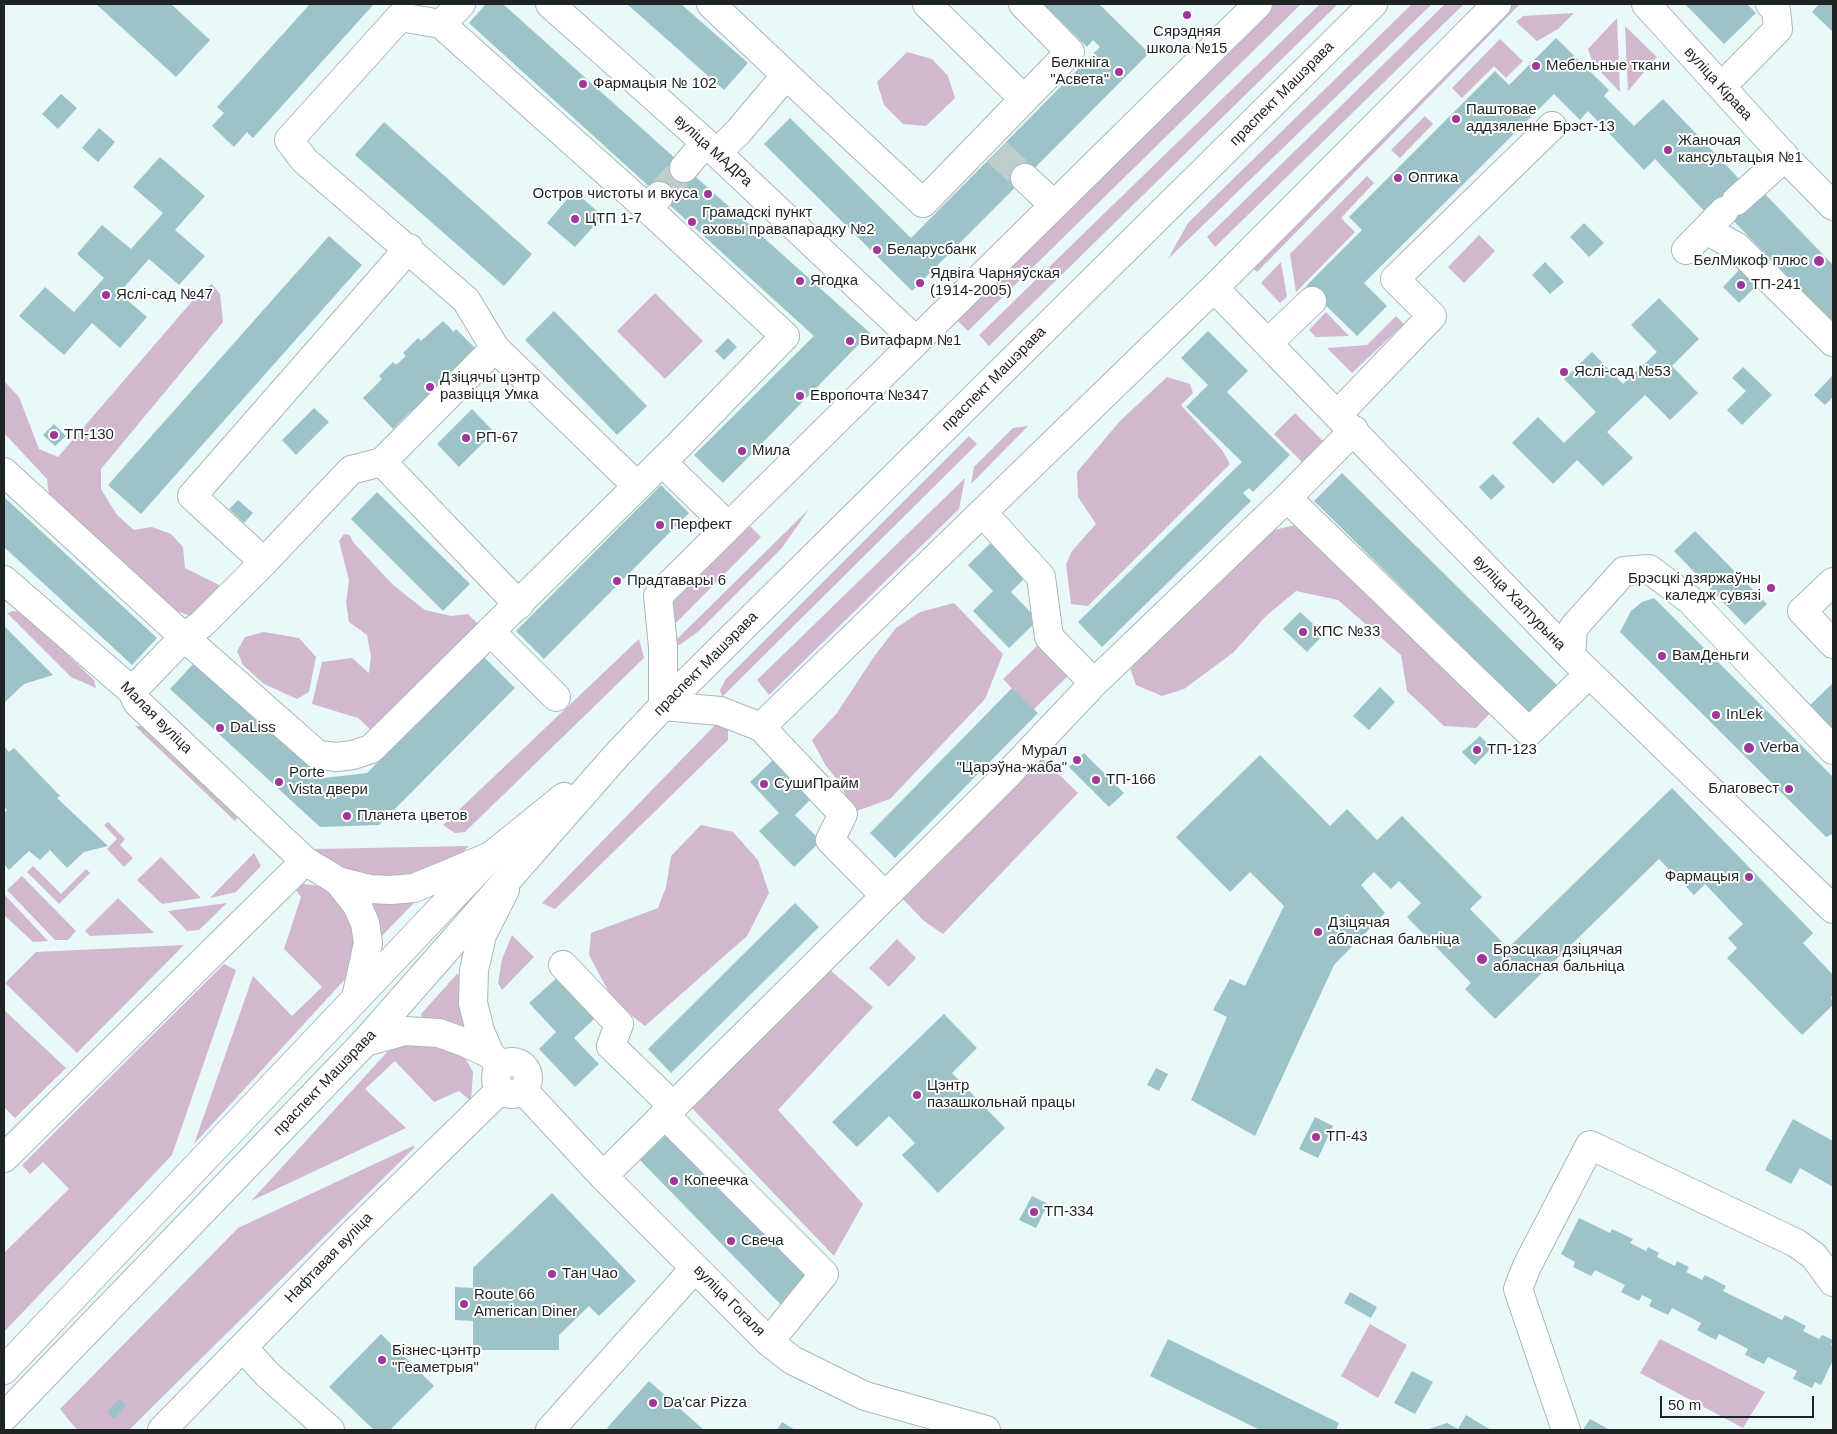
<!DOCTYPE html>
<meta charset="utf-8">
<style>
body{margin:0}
#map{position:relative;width:1837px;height:1434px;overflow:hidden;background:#e9f8f9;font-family:Arial,sans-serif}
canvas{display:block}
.frame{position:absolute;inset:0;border:5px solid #1e2324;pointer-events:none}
.scale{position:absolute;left:1660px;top:1396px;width:154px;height:22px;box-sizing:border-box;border:2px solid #1e2324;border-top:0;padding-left:6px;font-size:15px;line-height:18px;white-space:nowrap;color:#1e2324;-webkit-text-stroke:4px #fff;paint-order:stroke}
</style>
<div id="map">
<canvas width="1837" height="1434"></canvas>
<div class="frame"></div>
<div class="scale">50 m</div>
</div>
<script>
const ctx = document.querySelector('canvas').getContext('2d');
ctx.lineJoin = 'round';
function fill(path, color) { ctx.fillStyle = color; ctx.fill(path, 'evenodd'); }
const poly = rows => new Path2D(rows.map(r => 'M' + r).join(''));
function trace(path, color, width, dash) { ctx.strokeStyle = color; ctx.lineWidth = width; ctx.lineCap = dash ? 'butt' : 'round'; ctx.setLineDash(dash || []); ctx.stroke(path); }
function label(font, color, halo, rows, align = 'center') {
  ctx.font = font + ' Arial,sans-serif'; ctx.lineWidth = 4; ctx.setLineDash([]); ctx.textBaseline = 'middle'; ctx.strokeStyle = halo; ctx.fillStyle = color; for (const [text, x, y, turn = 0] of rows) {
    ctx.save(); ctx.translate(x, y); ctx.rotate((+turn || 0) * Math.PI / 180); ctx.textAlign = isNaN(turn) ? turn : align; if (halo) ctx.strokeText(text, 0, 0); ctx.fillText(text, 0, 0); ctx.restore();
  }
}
fill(poly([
 [1272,4,1301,4,968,331,955,318],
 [1320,4,1338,4,989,346,979,335],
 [1412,4,1432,4,1168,259,1188,223],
 [1445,4,1464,4,1215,247,1207,237],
 [1509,4,1520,4,1257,272,1248,264],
 [1574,13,1558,29,1537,41,1516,22,1523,16],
 [1617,18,1620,92,1593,64,1588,49],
 [1625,26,1657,57,1628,91],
 [1500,39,1523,61,1506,78,1494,66,1462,98,1452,88],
 [907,52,932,59,948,76,955,98,926,126,903,124,884,105,877,82],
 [1425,116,1433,124,1400,158,1391,150],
 [1367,176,1374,183,1341,218,1355,232,1296,292,1290,254],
 [1479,235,1495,251,1464,283,1448,267],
 [1281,262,1287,297,1280,303,1261,283],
 [212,284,220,294,223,322,101,469,101,489,117,515,134,530,152,527,171,534,183,547,185,568,221,586,218,597,191,616,156,604,50,504,47,479,4,433,4,381,19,397,39,449,58,457,200,292],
 [655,293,703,341,665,379,617,331],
 [1326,312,1349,336,1316,337,1309,330],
 [1396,316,1404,324,1352,373,1327,348,1367,345],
 [1167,377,1190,384,1193,393,1181,405,1222,450,1230,464,1088,606,1071,604,1066,564,1072,551,1096,524,1078,497,1077,472,1120,421],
 [1295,413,1328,446,1307,467,1274,434],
 [1028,426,971,484,974,467,1013,428],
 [969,436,977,444,722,697,720,690,726,679],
 [965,478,959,509,769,695,757,680],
 [809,509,782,548,699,631,681,644,674,647,677,639],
 [1299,524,1492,711,1476,728,1444,726,1407,691,1401,655,1338,600,1296,591,1265,617,1234,652,1184,689,1162,696,1136,685,1130,668,1135,654,1270,531],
 [750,526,761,537,670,629,672,603],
 [344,534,350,535,353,542,393,585,425,610,451,616,468,614,480,626,372,731,358,718,312,704,322,662,352,658,369,673,371,656,367,635,349,622,346,603,349,580,339,541],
 [954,603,1003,654,985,699,890,799,854,812,839,782,826,766,812,740,837,713,873,658,896,628,920,612],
 [13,611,22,612,94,680,96,688,71,677,7,613],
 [264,632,299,638,316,657,309,692,297,699,264,684,243,665,237,651,245,637],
 [639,639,644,658,465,832,455,833,443,825],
 [1039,644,1069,675,1033,710,1003,679],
 [718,722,728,730,728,740,555,909,542,903],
 [135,726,147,726,239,816,235,821],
 [1039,755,1078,793,943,934,924,921,900,896],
 [108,822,125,839,120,845,133,858,124,867,107,849,117,839,104,825],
 [701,825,733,832,758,860,769,893,747,936,645,1026,614,1002,589,955,591,933,658,908,666,887,671,856],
 [469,846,455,860,402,881,340,869,314,849],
 [254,853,261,866,236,892,210,898],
 [161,857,201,898,162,904,137,880],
 [33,866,61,894,86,869,90,873,59,904,27,872],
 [22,876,76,931,68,940,55,940,7,890],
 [304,884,321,886,339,897,350,913,358,943,347,977,194,1144,253,976,292,1016,322,987,284,949,301,897,293,886],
 [4,894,48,941,33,942,4,915],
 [367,897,410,900,413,904,376,942],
 [118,898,154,933,90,936,85,931],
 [227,903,199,930,187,931,168,911],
 [512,935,534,957,502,990,498,983,502,959],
 [897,939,916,958,889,987,869,968],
 [184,945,77,1053,5,983,36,952],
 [224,964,236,970,172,1155,4,1332,4,1253,69,1189,43,1162,30,1174,22,1165],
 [830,970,873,1007,778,1110,863,1204,834,1256,692,1108],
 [457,974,461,975,467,1031,422,1019,421,1014],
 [4,1010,66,1068,15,1118,4,1107],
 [421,1041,455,1050,467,1061,473,1072,471,1101,459,1091,434,1102,395,1061,365,1089,406,1128,251,1201,389,1050,398,1044],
 [413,1146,415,1147,129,1430,77,1430,60,1409,238,1228],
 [1370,1324,1407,1345,1378,1398,1341,1376],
 [1660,1339,1765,1392,1743,1428,1640,1373]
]), '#d2b8ce');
fill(poly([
 [96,4,171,4,210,40,176,77],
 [310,4,374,4,253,138,247,132,234,147,212,126,224,113,217,107],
 [486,4,503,4,870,333,723,483,694,455,814,336,469,23],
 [627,4,681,4,748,63,724,90],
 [1043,4,1099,4,1149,53,912,291,764,144,790,118,911,238,1100,47,1093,40,1087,47],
 [1685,4,1747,4,1756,13,1724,44],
 [1819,4,1833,4,1833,32,1812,12],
 [1556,38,1609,90,1604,96,1634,126,1663,99,1742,182,1736,201,1746,212,1765,194,1833,265,1833,324,1724,211,1708,215,1655,159,1644,170,1588,111,1580,120,1554,94,1364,283,1387,306,1357,336,1306,286,1362,230,1349,217,1495,71,1509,85],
 [61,94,77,108,58,129,42,114],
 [384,122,532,254,504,286,355,155],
 [99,128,115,142,98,162,82,148],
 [160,157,205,196,175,230,205,256,179,285,149,259,119,293,147,317,120,348,92,323,64,355,19,316,45,287,74,312,104,278,77,254,102,225,131,249,163,213,133,187],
 [574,191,603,216,575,247,547,223],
 [1584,223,1604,243,1589,257,1570,237],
 [329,236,362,265,141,514,108,485],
 [1545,262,1564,282,1550,294,1532,275],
 [1742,267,1759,283,1739,303,1723,287],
 [1659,298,1699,339,1672,366,1698,393,1670,420,1645,395,1607,432,1633,458,1603,486,1577,460,1553,484,1512,443,1538,417,1564,443,1596,412,1564,379,1592,352,1623,384,1657,352,1631,325],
 [554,311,647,406,617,435,525,340],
 [443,321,454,332,456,329,476,349,415,414,411,411,393,429,363,398,382,379,379,376,393,362,396,365,406,356,403,353,418,338,421,341],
 [1208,331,1248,371,1227,392,1290,455,1253,492,1249,488,1243,493,1251,501,1102,647,1078,622,1242,462,1186,407,1208,385,1181,358],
 [728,338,737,347,724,360,715,351],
 [1743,367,1772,395,1742,425,1727,410,1746,391,1732,378],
 [1833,375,1833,397,1825,405,1814,395],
 [314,408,329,422,296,455,282,440],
 [472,409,494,432,459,467,437,444],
 [54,424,66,436,55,446,43,435],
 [1342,473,1559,687,1531,715,1314,501],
 [1493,474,1505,487,1491,500,1479,487],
 [661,485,689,513,544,659,516,631],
 [377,492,470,584,443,611,351,519],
 [4,497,157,638,132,665,4,547],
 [238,500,253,513,244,523,229,509],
 [1695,531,1767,604,1745,625,1674,551],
 [996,538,1030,573,1011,592,1038,620,1009,648,973,611,993,591,968,565],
 [1654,598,1833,777,1833,834,1826,837,1620,632,1631,611,1642,602],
 [1300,612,1324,634,1307,652,1283,629],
 [4,626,53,675,24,684,4,703],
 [484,657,515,688,379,825,320,827,170,689,196,661,324,778,367,773],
 [1833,683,1833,734,1808,707],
 [1380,687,1395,702,1369,730,1353,716],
 [1012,688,1038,713,895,858,870,833],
 [1480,736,1492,748,1475,765,1462,752],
 [4,746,9,752,14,748,60,796,57,798,108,846,84,852,67,868,50,850,40,860,29,851,9,870,4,864,4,814,7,810,4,807],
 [1084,753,1124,793,1109,807,1069,767],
 [1260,755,1330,826,1347,809,1377,840,1402,816,1482,897,1470,909,1508,948,1672,788,1813,933,1803,943,1833,975,1833,995,1831,997,1833,1005,1802,1035,1727,958,1737,948,1728,938,1743,924,1705,884,1694,895,1659,859,1495,1019,1465,989,1471,983,1407,917,1421,903,1399,881,1391,889,1374,872,1361,885,1385,913,1334,965,1255,1136,1191,1100,1227,1017,1213,1010,1230,979,1245,986,1284,906,1250,872,1230,892,1176,837],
 [777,756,815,795,795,815,821,841,794,867,759,831,779,813,750,782],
 [795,903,819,927,671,1073,648,1049],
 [558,977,596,1017,574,1038,599,1064,575,1087,539,1049,556,1032,529,1003],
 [944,1014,977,1048,952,1073,1005,1128,938,1193,902,1155,915,1143,889,1116,857,1147,832,1122],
 [1156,1068,1168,1074,1159,1091,1147,1085],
 [1315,1117,1333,1126,1318,1158,1299,1149],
 [1793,1119,1833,1141,1833,1187,1800,1168,1791,1184,1765,1170],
 [668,1133,810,1279,782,1306,640,1160],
 [552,1193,636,1281,599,1316,589,1306,559,1335,559,1350,473,1350,473,1321,455,1320,455,1287,473,1288,473,1268],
 [1032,1196,1048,1204,1036,1228,1019,1220],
 [1579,1218,1610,1233,1612,1229,1633,1239,1630,1243,1646,1251,1648,1247,1659,1253,1657,1257,1675,1266,1677,1261,1689,1267,1686,1272,1702,1280,1705,1275,1726,1286,1723,1291,1782,1320,1785,1315,1806,1326,1803,1331,1819,1339,1822,1335,1833,1340,1831,1345,1833,1346,1833,1360,1821,1385,1815,1382,1812,1388,1793,1379,1797,1371,1768,1357,1764,1364,1745,1355,1748,1349,1719,1334,1716,1340,1697,1330,1701,1323,1672,1308,1668,1315,1649,1306,1652,1300,1642,1295,1639,1301,1621,1292,1625,1285,1595,1270,1591,1276,1573,1267,1575,1262,1561,1254],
 [1350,1292,1377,1307,1371,1318,1344,1303],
 [381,1334,434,1386,390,1430,374,1430,329,1387],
 [1168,1339,1339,1423,1336,1430,1260,1430,1150,1376],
 [1412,1371,1433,1382,1415,1414,1394,1403],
 [649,1381,678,1407,704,1430,610,1430,607,1428],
 [119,1399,126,1405,114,1419,107,1413],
 [1466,1415,1491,1430,1426,1430,1447,1423,1458,1429],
 [1590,1419,1610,1430,1583,1430],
 [782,1422,795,1430,777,1430]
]), '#9cc3c8');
trace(poly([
 [997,152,1025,178],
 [659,196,684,168]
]), '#c0cdce', 28, [28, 14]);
const minor = poly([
 [461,4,441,24,400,17,289,140,304,160,466,300,495,348,637,486],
 [550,4,717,153,916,341],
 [711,4,786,75,739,131,717,153],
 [927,4,1024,99],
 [1646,4,1785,157,1833,206],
 [441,24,647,208],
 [1734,74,1778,29,1776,10,1770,4],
 [786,75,923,203,1070,52,1023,4],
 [684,168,705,143],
 [1025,178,1054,205],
 [1736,201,1785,157],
 [1706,230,1737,247,1833,342],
 [1686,250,1724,211],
 [1214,288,1571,656,1833,909],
 [1269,342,1312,301],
 [1338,414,1432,316,1395,279,1552,126],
 [382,462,519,605],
 [662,462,728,526],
 [4,472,184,637,318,755,337,757,353,755,371,749,680,444,785,336,647,208,659,196],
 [1287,498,1529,732,1589,674],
 [983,513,1041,577,1049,637,1094,683],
 [264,562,192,496,409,248],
 [4,580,132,691,137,702,305,861,338,881,370,889,390,890,414,888,491,856],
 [1833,582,1802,611,1833,644],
 [490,631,556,697],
 [1571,656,1573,628,1624,571,1649,569,1690,600,1833,750],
 [132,691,184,637,202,624,264,562,351,470,382,462,495,348],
 [761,727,1214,288,1497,4],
 [338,881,357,905,365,923,368,943,356,998],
 [885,896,830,840,843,814,761,727,720,711,663,706,663,647,658,596,1258,4],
 [563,965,619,1024,611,1046,673,1106],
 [365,1042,405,1031,439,1033,464,1042,490,1054,495,1060],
 [490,1054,480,1031,473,1003,474,970,482,935,505,890],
 '496 1078a16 16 0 1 1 32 0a16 16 0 1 1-32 0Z',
 [524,1091,603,1176,769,1342,792,1360,865,1396,986,1430],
 [664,1114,824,1274,769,1342],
 [4,1158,305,861],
 [603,1176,1009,773,1094,683,1287,498,1354,430],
 [243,1348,268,1375,330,1430],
 [162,1430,353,1234,500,1090],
 [550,1430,695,1268],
 [1566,1430,1518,1289,1527,1266,1590,1145,1796,1243,1814,1256,1833,1282]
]);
const major = poly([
 [4,1370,491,856,564,797],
 [4,1417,365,1042,616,756,663,706,1373,4]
]);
trace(minor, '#aab8ba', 30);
trace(major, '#aab8ba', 30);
trace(minor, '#fff', 28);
trace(major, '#fff', 28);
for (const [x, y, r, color] of [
 [1187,15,5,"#9f3699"],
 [1536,66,5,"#9f3699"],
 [1119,72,5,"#9f3699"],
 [583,84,5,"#9f3699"],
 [1456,119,5,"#9f3699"],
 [1668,150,5,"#9f3699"],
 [1398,178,5,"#9f3699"],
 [708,194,5,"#9f3699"],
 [575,219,5,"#9f3699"],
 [692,222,5,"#9f3699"],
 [877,250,5,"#9f3699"],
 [1819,261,6,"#9f3699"],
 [800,281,5,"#9f3699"],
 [920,283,5,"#9f3699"],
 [1741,285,5,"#9f3699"],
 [106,295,5,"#9f3699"],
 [850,341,5,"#9f3699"],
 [1564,372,5,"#9f3699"],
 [430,387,5,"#9f3699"],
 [800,396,5,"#9f3699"],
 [54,435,5,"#9f3699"],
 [466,438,5,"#9f3699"],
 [742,451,5,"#9f3699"],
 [660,525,5,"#9f3699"],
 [617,581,5,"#9f3699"],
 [1771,588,5,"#9f3699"],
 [1303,632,5,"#9f3699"],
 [1662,656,5,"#9f3699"],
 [1716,715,5,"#9f3699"],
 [220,728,5,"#9f3699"],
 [1749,748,6,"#9f3699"],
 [1477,750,5,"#9f3699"],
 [1077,760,5,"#9f3699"],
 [1096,780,5,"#9f3699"],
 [279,782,5,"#9f3699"],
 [764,784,5,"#9f3699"],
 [1789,789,5,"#9f3699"],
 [347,816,5,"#9f3699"],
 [1749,877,5,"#9f3699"],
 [1318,932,5,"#9f3699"],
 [1482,959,6,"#9f3699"],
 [917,1095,5,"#9f3699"],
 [1316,1137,5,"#9f3699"],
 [674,1181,5,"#9f3699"],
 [1034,1212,5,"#9f3699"],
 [731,1241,5,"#9f3699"],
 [552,1274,5,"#9f3699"],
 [464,1304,5,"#9f3699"],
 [382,1360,5,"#9f3699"],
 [653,1403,5,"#9f3699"]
]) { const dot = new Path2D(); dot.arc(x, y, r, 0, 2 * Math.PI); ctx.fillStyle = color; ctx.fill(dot); trace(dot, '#fff', 2); }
label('15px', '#1e2324', '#fff', [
 ["Сярэдняя",1187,32,"center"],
 ["школа №15",1187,49,"center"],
 ["Белкніга",1109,63,"right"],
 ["\"Асвета\"",1109,80,"right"],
 ["Мебельные ткани",1546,66],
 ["Фармацыя № 102",593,84],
 ["Паштовае",1466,110],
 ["аддзяленне Брэст-13",1466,127],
 ["Жаночая",1678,141],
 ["кансультацыя №1",1678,158],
 ["Оптика",1408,178],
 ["Остров чистоты и вкуса",698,194,"right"],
 ["Грамадскі пункт",702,213],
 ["аховы правапарадку №2",702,230],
 ["ЦТП 1-7",585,219],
 ["Беларусбанк",887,250],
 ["БелМикоф плюс",1808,261,"right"],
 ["Ядвіга Чарняўская",930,274],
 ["(1914-2005)",930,291],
 ["Ягодка",810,281],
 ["ТП-241",1751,285],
 ["Яслі-сад №47",116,295],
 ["Витафарм №1",860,341],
 ["Яслі-сад №53",1574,372],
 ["Дзіцячы цэнтр",440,378],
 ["развіцця Умка",440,395],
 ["Европочта №347",810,396],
 ["ТП-130",64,435],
 ["РП-67",476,438],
 ["Мила",752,451],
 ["Перфект",670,525],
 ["Брэсцкі дзяржаўны",1761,579,"right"],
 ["каледж сувязі",1761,596,"right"],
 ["Прадтавары 6",627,581],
 ["КПС №33",1313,632],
 ["ВамДеньги",1672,656],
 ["InLek",1726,715],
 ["DaLiss",230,728],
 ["Verba",1760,748],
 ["ТП-123",1487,750],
 ["Мурал",1067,751,"right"],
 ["\"Царэўна-жаба\"",1067,768,"right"],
 ["Porte",289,773],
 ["Vista двери",289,790],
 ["ТП-166",1106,780],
 ["СушиПрайм",774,784],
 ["Благовест",1779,789,"right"],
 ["Планета цветов",357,816],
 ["Фармацыя",1739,877,"right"],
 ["Дзіцячая",1328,923],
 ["абласная бальніца",1328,940],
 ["Брэсцкая дзіцячая",1493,950],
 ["абласная бальніца",1493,967],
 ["Цэнтр",927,1086],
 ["пазашкольнай працы",927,1103],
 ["ТП-43",1326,1137],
 ["Копеечка",684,1181],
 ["ТП-334",1044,1212],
 ["Свеча",741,1241],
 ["Тан Чао",562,1274],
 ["Route 66",474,1295],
 ["American Diner",474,1312],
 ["Бізнес-цэнтр",392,1351],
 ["\"Геаметрыя\"",392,1368],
 ["Da'car Pizza",663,1403]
], 'left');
label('15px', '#1e2324', '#fff', [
 ["вуліца Кірава",1718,84,48],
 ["праспект Машэрава",1282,94,-45],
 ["вуліца МАДРа",713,151,42],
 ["праспект Машэрава",994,379,-45],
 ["вуліца Халтурына",1519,603,46],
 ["праспект Машэрава",706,664,-45],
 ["Малая вуліца",156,718,45],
 ["праспект Машэрава",325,1083,-46],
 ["Нафтавая вуліца",329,1258,-46],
 ["вуліца Гогаля",729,1301,45]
]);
</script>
